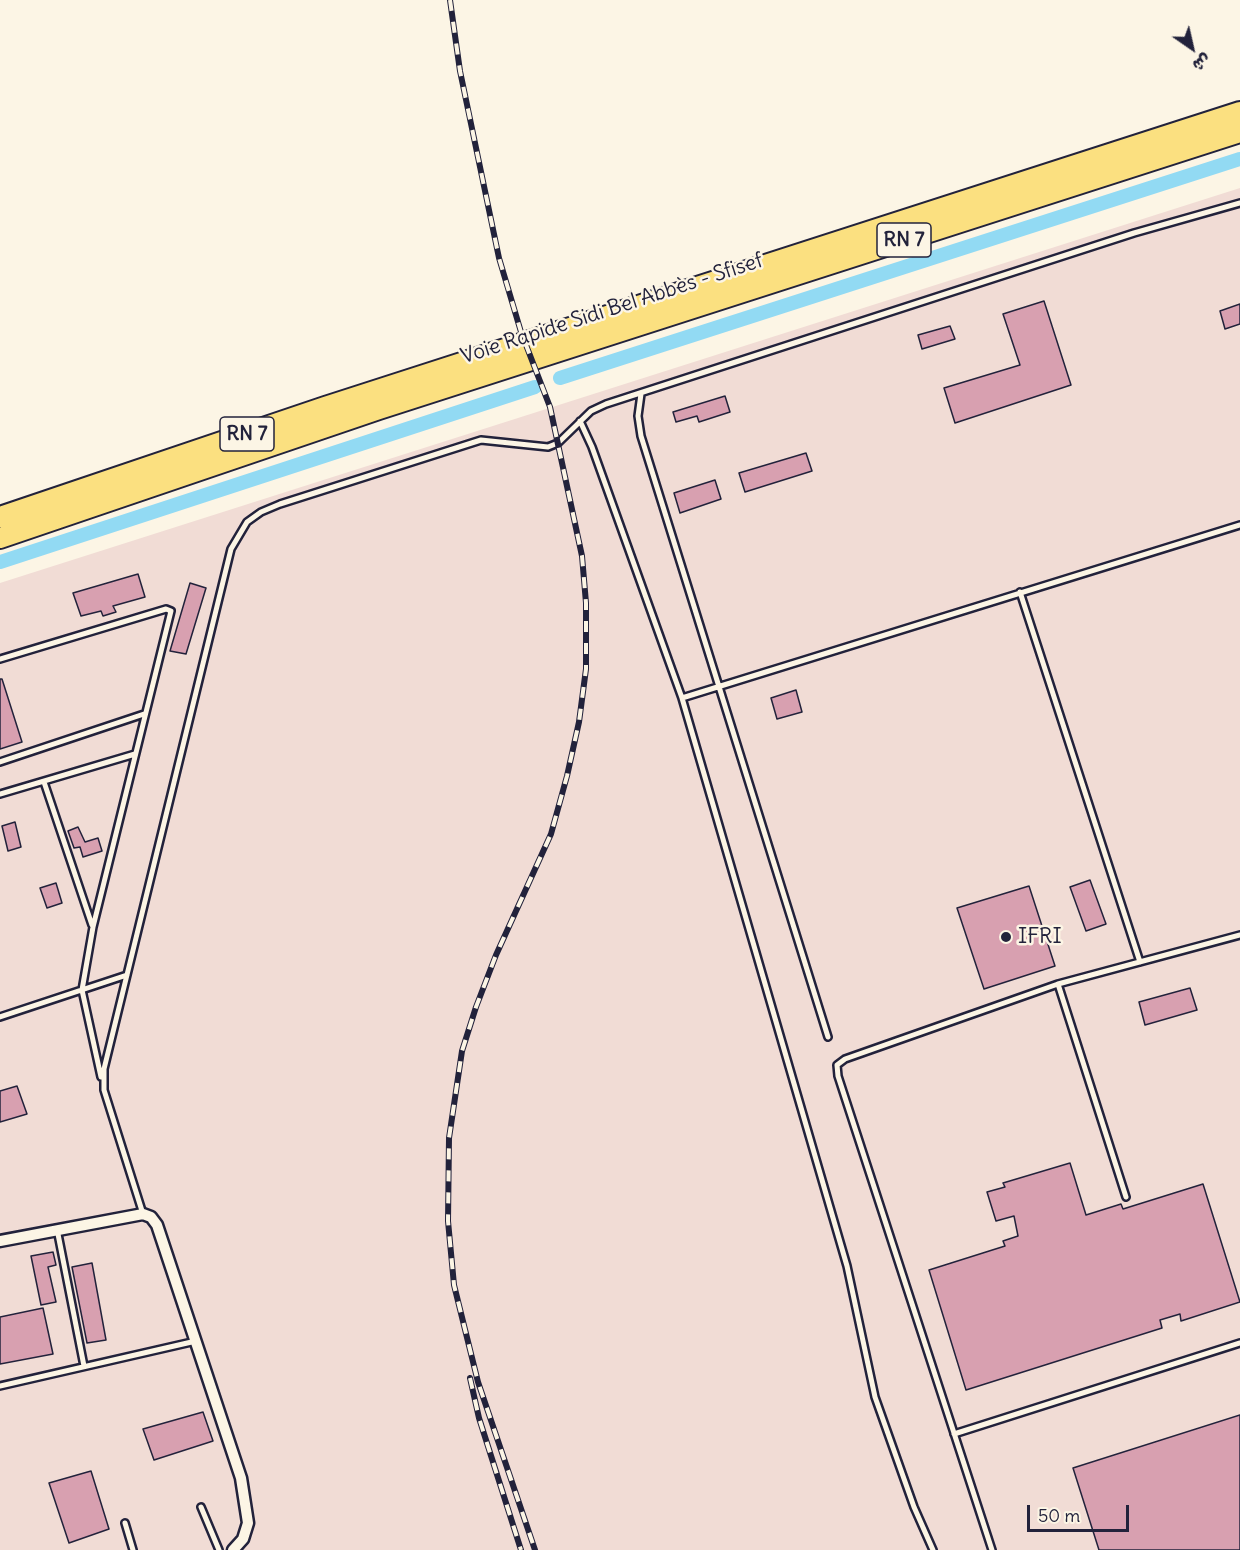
<!DOCTYPE html>
<meta charset="utf-8">
<style>
body{margin:0}
#map{position:relative;width:1240px;height:1550px;overflow:hidden;background:#fcf5e5;font-family:Delius,"Playpen Sans Arabic",sans-serif}
canvas{display:block}
.north{position:absolute;left:1162px;top:18px;width:60px;height:60px;-webkit-text-stroke:4px #fcf5e5;paint-order:stroke;rotate:146deg;font-size:16px;font-weight:700;line-height:24px;text-align:center;color:#22223b}
.north::after{content:'';display:block;margin:auto;width:21px;height:27px;background:#22223b;clip-path:polygon(50% 0,100% 100%,50% 72%,0 100%)}
.scale{position:absolute;left:1027px;top:1505px;width:102px;height:27px;box-sizing:border-box;border:3px solid #22223b;border-top:0;padding-left:8px;font-size:18px;line-height:21px;white-space:nowrap;color:#22223b;-webkit-text-stroke:4px #fcf5e5;paint-order:stroke}
</style>
<div id="map">
<canvas width="1240" height="1550"></canvas>
<div class="north">ش</div>
<div class="scale">50 m</div>
</div>
<script>
const ctx = document.querySelector('canvas').getContext('2d');
ctx.lineJoin = 'round';
function fill(path, color) { ctx.fillStyle = color; ctx.fill(path, 'evenodd'); }
const poly = rows => new Path2D(rows.map(r => 'M' + r).join(''));
function trace(path, color, width, dash) { ctx.strokeStyle = color; ctx.lineWidth = width; ctx.lineCap = dash ? 'butt' : 'round'; ctx.setLineDash(dash || []); ctx.stroke(path); }
function label(font, color, halo, rows, align = 'center') {
  ctx.font = font + ' Delius,sans-serif'; ctx.lineWidth = 5; ctx.setLineDash([]); ctx.textBaseline = 'middle'; ctx.strokeStyle = halo; ctx.fillStyle = color; for (const [text, x, y, turn = 0] of rows) {
    ctx.save(); ctx.translate(x, y); ctx.rotate((+turn || 0) * Math.PI / 180); ctx.textAlign = isNaN(turn) ? turn : align; if (halo) ctx.strokeText(text, 0, 0); ctx.fillText(text, 0, 0); ctx.restore();
  }
}
fill(poly([
 [1240,188,1240,1550,0,1550,0,583]
]), '#f1dcd5');
trace(poly([
 [560,378,1240,159],
 [0,562,535,387]
]), '#92daf3', 14);
const building = poly([
 [1044,301,1071,385,955,423,944,388,1020,365,1003,314,1044,301],
 [1240,304,1240,324,1225,329,1220,311,1240,304],
 [950,326,955,339,922,349,918,335,950,326],
 [725,396,730,412,699,422,697,416,676,422,673,412,725,396],
 [806,453,812,471,745,492,739,473,806,453],
 [715,480,721,499,680,513,674,493,715,480],
 [138,574,145,597,113,606,116,612,103,616,101,611,81,616,73,593,138,574],
 [190,583,206,588,186,654,170,651,190,583],
 [0,679,2,679,22,742,0,749,0,679],
 [796,690,802,712,777,719,771,698,796,690],
 [15,822,21,847,8,851,2,826,15,822],
 [78,827,85,842,98,838,102,851,83,857,80,847,74,848,68,831,78,827],
 [1090,880,1106,924,1086,931,1070,887,1090,880],
 [56,883,62,903,47,908,40,888,56,883],
 [1029,886,1055,966,984,989,957,908,1029,886],
 [1190,988,1197,1010,1145,1025,1139,1002,1190,988],
 [17,1086,27,1114,0,1122,0,1091,17,1086],
 [1070,1163,1086,1215,1121,1204,1123,1209,1203,1184,1240,1302,1181,1321,1180,1314,1160,1320,1162,1328,966,1390,929,1270,1005,1246,1003,1241,1018,1236,1014,1216,996,1221,987,1192,1005,1187,1003,1183,1070,1163],
 [53,1252,56,1265,48,1267,56,1302,41,1305,31,1256,53,1252],
 [92,1263,106,1340,87,1343,72,1267,92,1263],
 [43,1308,53,1354,0,1364,0,1317,43,1308],
 [203,1412,213,1441,154,1460,143,1429,203,1412],
 [1240,1415,1240,1550,1099,1550,1073,1468,1240,1415],
 [91,1471,109,1529,69,1543,49,1483,91,1471]
]);
fill(building, '#d8a0b0');
trace(building, '#22223b', 1.5);
const lane = poly([
 [641,394,638,416,641,436,828,1037],
 [580,421,592,447,682,698,847,1266,875,1397,914,1507,933,1550],
 [1020,592,1140,962],
 [0,659,166,609,171,611,93,927,82,990,101,1077],
 [682,698,1240,525],
 [0,762,144,714],
 [44,782,92,925],
 [0,794,135,754],
 [1058,984,1126,1197],
 [0,1017,127,975],
 [143,1214,104,1090,104,1069,231,549,247,522,261,512,280,504,481,440,548,447,558,443,591,411,606,404,1134,233,1240,203],
 [57,1229,84,1366],
 [0,1386,196,1341],
 [954,1434,1240,1343],
 [201,1507,219,1550],
 [125,1523,133,1550],
 [992,1550,838,1076,837,1065,845,1059,1058,984,1240,935]
]);
const street = poly([
 [0,1241,143,1214,151,1217,157,1225,241,1478,248,1523,243,1539,233,1550]
]);
const highway = poly([
 [0,517,325,407,1240,112],
 [0,538,379,409,1240,132]
]);
trace(lane, '#22223b', 10);
trace(street, '#22223b', 15);
trace(highway, '#22223b', 24);
trace(lane, '#fcf5e5', 5);
trace(street, '#fcf5e5', 10);
trace(highway, '#fbe080', 20);
const rail = poly([
 [450,0,460,71,499,258,521,332,550,407,582,556,586,603,586,669,579,722,567,776,551,834,496,955,476,1007,462,1051,449,1138,448,1221,454,1285,478,1382,535,1550],
 [470,1378,479,1418,521,1550]
]);
trace(rail, '#22223b', 6);
trace(rail, '#fcf5e5', 4, [11]);
for (const [x, y, r, color] of [
 [1006,937,6,"#22223b"]
]) { const dot = new Path2D(); dot.arc(x, y, r, 0, 2 * Math.PI); ctx.fillStyle = color; ctx.fill(dot); trace(dot, '#fcf5e5', 2); }
for (const [x, y, w] of [
 [904,240,54],
 [247,434,54]
]) { const box = new Path2D(); box.roundRect(x - w / 2, y - 17, w, 34, 4.5); ctx.fillStyle = '#fcf5e5'; ctx.fill(box); trace(box, '#22223b', 1.5); }
label('bold 20px', '#22223b', null, [
 ["RN 7",904,240],
 ["RN 7",247,434]
]);
label('21px', '#22223b', '#fcf5e5', [
 ["Voie Rapide Sidi Bel Abbès - Sfisef",612,309,-18]
]);
label('21px', '#22223b', '#fcf5e5', [
 ["IFRI",1018,937]
], 'left');
</script>
